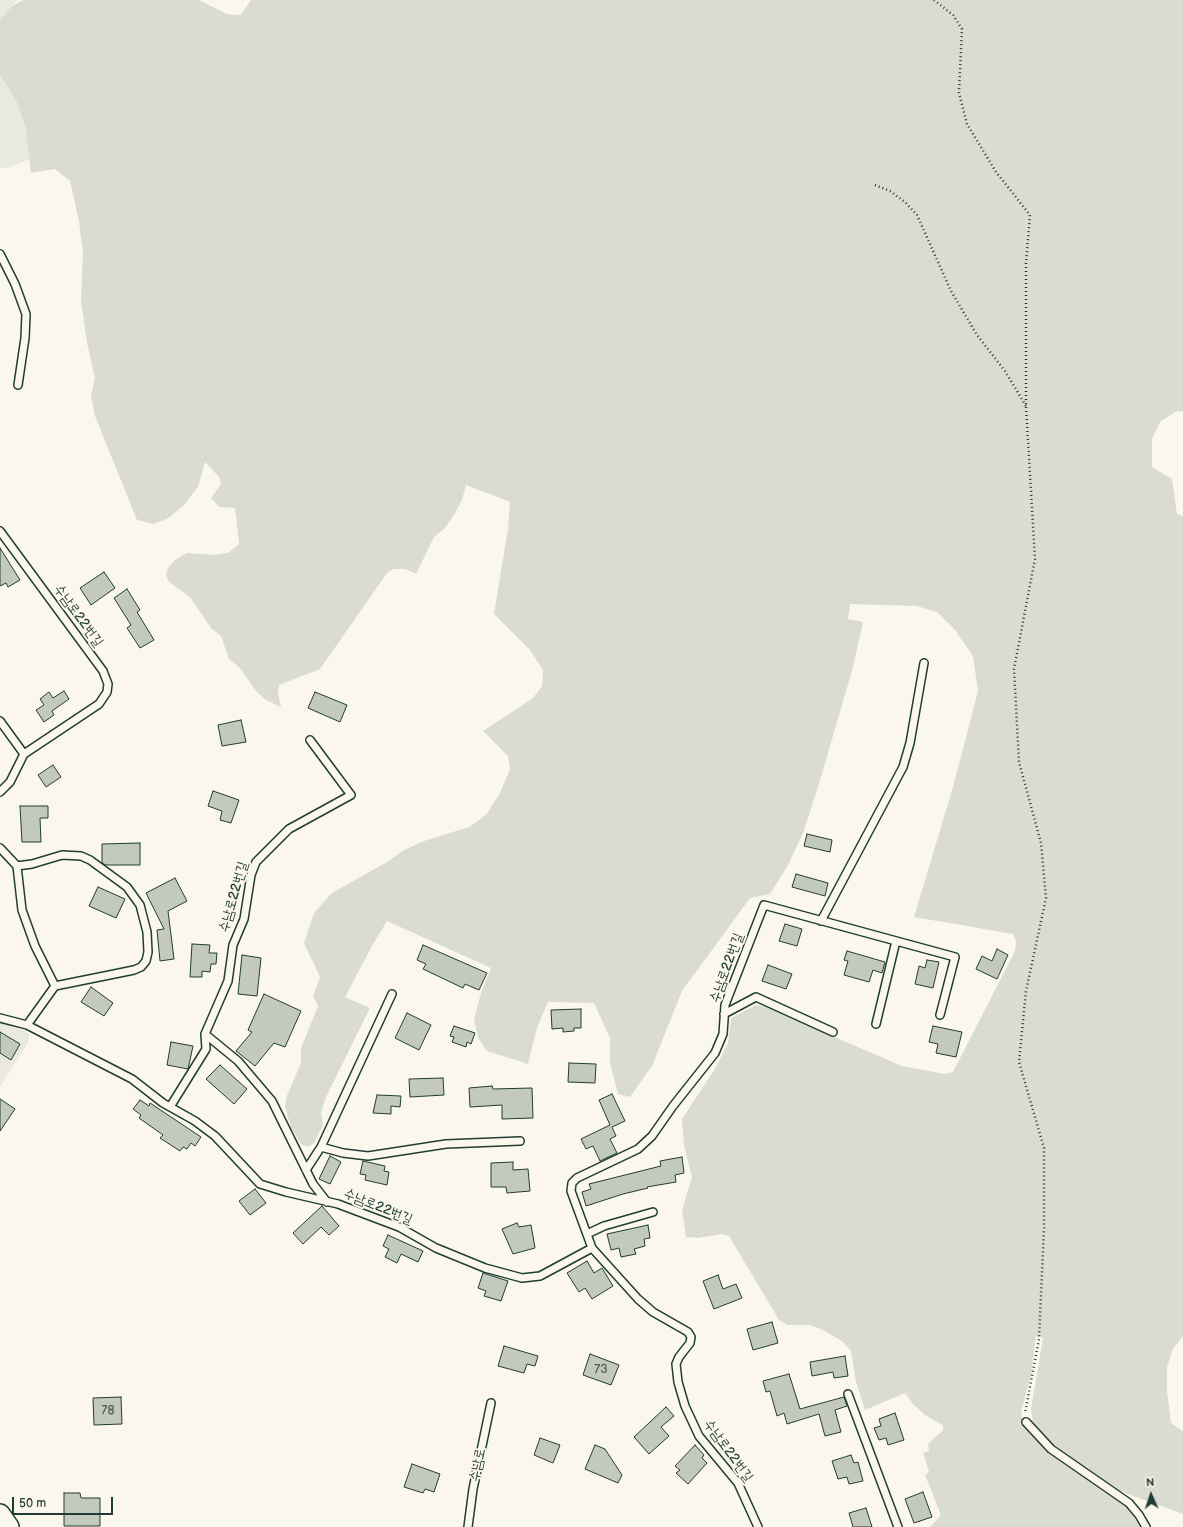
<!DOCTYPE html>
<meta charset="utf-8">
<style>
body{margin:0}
#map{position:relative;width:1183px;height:1527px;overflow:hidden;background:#fbf7ec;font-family:"Balsamiq Sans",sans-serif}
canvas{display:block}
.north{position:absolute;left:1131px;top:1475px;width:40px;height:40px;-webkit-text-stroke:3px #fbf7ec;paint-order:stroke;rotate:357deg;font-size:11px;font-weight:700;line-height:16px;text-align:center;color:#1f3d34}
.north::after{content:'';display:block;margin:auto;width:14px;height:18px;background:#1f3d34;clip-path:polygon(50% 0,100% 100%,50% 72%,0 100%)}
.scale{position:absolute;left:12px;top:1497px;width:101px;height:18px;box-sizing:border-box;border:2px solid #1f3d34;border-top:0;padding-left:5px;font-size:12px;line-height:14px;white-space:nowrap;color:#1f3d34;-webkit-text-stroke:3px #fbf7ec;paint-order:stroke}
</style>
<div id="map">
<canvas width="1183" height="1527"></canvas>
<div class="north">N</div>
<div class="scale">50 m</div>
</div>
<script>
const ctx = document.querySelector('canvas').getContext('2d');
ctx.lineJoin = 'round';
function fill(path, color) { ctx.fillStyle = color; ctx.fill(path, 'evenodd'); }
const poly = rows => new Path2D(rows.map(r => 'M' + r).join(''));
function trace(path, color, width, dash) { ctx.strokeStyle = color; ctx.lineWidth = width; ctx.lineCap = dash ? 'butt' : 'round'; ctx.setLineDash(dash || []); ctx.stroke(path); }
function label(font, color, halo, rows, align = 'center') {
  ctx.font = font + ' "Balsamiq Sans","Poor Story",sans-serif'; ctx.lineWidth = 4; ctx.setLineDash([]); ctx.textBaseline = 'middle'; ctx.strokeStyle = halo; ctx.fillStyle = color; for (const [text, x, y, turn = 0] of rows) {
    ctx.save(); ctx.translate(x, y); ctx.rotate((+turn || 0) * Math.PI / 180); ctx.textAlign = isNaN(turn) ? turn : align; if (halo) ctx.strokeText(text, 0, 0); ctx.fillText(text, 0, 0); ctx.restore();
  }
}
fill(poly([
 [0,0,17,0,0,19],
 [0,75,16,100,26,129,29,145,30,159,8,168,0,168],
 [0,1023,23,1030,28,1033,29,1038,28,1043,0,1087]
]), '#eae9de');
fill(poly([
 [23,0,199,0,227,14,241,15,251,0,1183,0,1183,411,1175,412,1160,422,1152,439,1152,467,1172,479,1177,514,1183,516,1183,1336,1173,1349,1167,1367,1167,1392,1171,1423,1183,1431,1183,1514,1120,1491,1088,1473,1052,1445,1033,1424,1031,1409,1043,1338,1036,1336,1031,1375,1021,1412,1024,1425,1052,1455,1121,1502,1128,1509,1140,1527,930,1527,941,1515,925,1475,929,1472,923,1453,929,1451,928,1444,943,1430,943,1425,925,1415,913,1404,905,1393,865,1410,856,1382,851,1351,842,1341,821,1329,809,1325,788,1325,779,1320,729,1236,722,1234,698,1238,686,1237,682,1210,692,1177,684,1146,682,1119,716,1067,728,1043,731,1018,756,1005,763,1006,902,1066,945,1074,953,1072,1015,951,1016,941,1013,934,914,917,953,787,978,691,973,656,955,630,937,612,917,606,850,604,848,619,863,622,853,667,819,784,803,833,788,865,770,894,750,898,682,991,652,1066,630,1097,618,1094,610,1063,610,1038,594,1003,548,1002,537,1028,528,1064,487,1051,478,1038,474,1019,481,993,491,968,387,921,372,946,345,997,370,1008,326,1097,321,1112,323,1125,314,1143,308,1147,301,1144,291,1127,285,1107,286,1098,301,1063,301,1048,318,1006,313,996,320,977,304,943,314,913,332,893,387,862,404,850,424,841,469,827,486,815,500,793,510,769,508,756,483,731,533,698,542,686,543,670,530,650,494,614,508,529,510,502,466,485,462,500,454,515,444,529,434,537,416,574,405,569,394,569,387,573,320,669,279,685,278,693,281,707,266,700,256,691,239,667,229,659,221,636,211,628,190,597,169,582,166,575,168,568,175,560,187,553,213,555,228,553,239,544,235,508,219,507,211,498,221,484,219,477,205,462,198,487,183,506,167,519,153,524,137,520,95,416,91,396,95,378,87,343,81,300,83,253,79,221,70,181,55,169,31,173,26,129,16,100,0,75,0,19,12,6]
]), '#dbdcd1');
const building = poly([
 [0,548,20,580,8,587,6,583,0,586,0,548],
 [104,572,115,588,91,605,80,588,104,572],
 [127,589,140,610,137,612,154,640,140,648,127,628,131,625,114,598,127,589],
 [64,691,69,699,52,711,54,715,44,722,36,710,44,705,40,699,49,692,53,698,64,691],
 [315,692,347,705,340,722,308,708,315,692],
 [241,720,246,742,222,746,218,725,241,720],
 [53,765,61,777,46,787,38,775,53,765],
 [213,791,239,800,231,823,220,820,222,811,208,806,213,791],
 [20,806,48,806,48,818,40,818,41,842,22,842,20,806],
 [807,834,832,840,830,852,804,846,807,834],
 [140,843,140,865,106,865,102,863,102,844,140,843],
 [796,874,828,883,825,896,792,887,796,874],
 [175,878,187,901,168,911,174,959,160,961,157,930,164,929,146,893,175,878],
 [98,887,125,899,116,918,89,906,98,887],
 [785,924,802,929,797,946,779,941,785,924],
 [192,944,210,945,209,953,217,953,216,964,211,964,210,972,202,971,202,977,190,977,192,944],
 [423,945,487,973,479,990,465,984,463,988,423,969,426,964,417,960,423,945],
 [997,949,1008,955,997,979,976,969,982,956,992,961,997,949],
 [847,951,885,962,882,973,873,970,869,982,844,975,848,961,844,960,847,951],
 [242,955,261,958,257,996,238,994,242,955],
 [927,960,939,962,933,988,915,984,919,966,925,968,927,960],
 [768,965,792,974,786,989,762,981,768,965],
 [91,987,113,1003,104,1016,81,1002,91,987],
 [264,994,301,1011,285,1047,274,1043,255,1066,236,1051,252,1032,248,1030,264,994],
 [581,1009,581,1028,574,1028,574,1031,563,1032,563,1028,552,1029,551,1010,581,1009],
 [407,1013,431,1025,419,1050,395,1038,407,1013],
 [454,1026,475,1033,471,1044,467,1042,466,1047,452,1042,454,1037,450,1036,454,1026],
 [933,1026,962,1032,956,1057,936,1053,938,1044,929,1042,933,1026],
 [0,1032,20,1044,11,1060,0,1053,0,1032],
 [171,1042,193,1046,188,1069,167,1065,171,1042],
 [569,1063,596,1064,595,1083,568,1082,569,1063],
 [220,1065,247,1089,234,1104,206,1079,220,1065],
 [443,1078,444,1095,410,1097,409,1079,443,1078],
 [492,1086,493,1089,532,1088,533,1118,502,1119,502,1105,470,1107,469,1088,492,1086],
 [612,1094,625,1121,612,1127,616,1136,610,1139,617,1153,600,1161,593,1146,586,1149,581,1139,610,1125,599,1100,612,1094],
 [377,1095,401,1096,400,1107,391,1106,391,1114,373,1113,377,1095],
 [0,1099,15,1109,0,1131,0,1099],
 [140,1100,149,1106,150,1103,201,1137,195,1146,191,1143,187,1149,183,1147,180,1151,160,1138,163,1135,139,1118,141,1115,133,1109,140,1100],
 [330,1156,341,1162,330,1184,319,1179,330,1156],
 [682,1157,684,1173,675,1175,676,1182,647,1187,648,1188,623,1194,586,1206,582,1192,591,1189,589,1184,661,1166,660,1161,682,1157],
 [363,1161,385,1166,384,1171,389,1172,387,1185,365,1180,366,1175,360,1174,363,1161],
 [513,1162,513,1170,528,1169,530,1191,507,1193,506,1187,491,1187,491,1163,513,1162],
 [255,1189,266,1203,250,1215,239,1201,255,1189],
 [322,1206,339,1226,329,1235,321,1227,303,1244,293,1233,322,1206],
 [517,1223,519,1227,531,1225,535,1248,513,1254,502,1229,517,1223],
 [648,1225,650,1238,644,1239,645,1246,634,1249,636,1254,621,1257,619,1248,611,1250,607,1234,648,1225],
 [388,1235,423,1251,418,1262,401,1254,397,1263,385,1257,389,1249,383,1246,388,1235],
 [587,1261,594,1273,602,1268,613,1286,592,1299,585,1288,579,1292,567,1273,587,1261],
 [483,1273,508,1281,501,1301,484,1296,486,1291,478,1288,483,1273],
 [718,1275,723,1289,736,1284,742,1298,714,1309,703,1281,718,1275],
 [772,1322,778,1343,753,1350,747,1329,772,1322],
 [504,1346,538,1356,535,1366,527,1364,524,1373,498,1366,504,1346],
 [590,1354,619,1365,611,1385,583,1375,590,1354],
 [845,1356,848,1376,834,1378,833,1372,812,1376,810,1362,845,1356],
 [789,1374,800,1409,844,1397,847,1406,835,1410,841,1432,825,1436,819,1414,787,1424,784,1413,777,1416,770,1391,766,1392,763,1381,789,1374],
 [121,1397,122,1424,94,1425,93,1398,121,1397],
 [666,1407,674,1416,661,1427,669,1436,649,1454,634,1437,666,1407],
 [895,1413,904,1440,888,1445,886,1438,879,1440,874,1428,881,1426,879,1419,895,1413],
 [540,1438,560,1445,553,1463,534,1455,540,1438],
 [595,1445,605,1449,622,1475,618,1483,585,1469,595,1445],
 [695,1445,704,1455,702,1458,707,1463,688,1484,676,1473,680,1470,675,1466,695,1445],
 [851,1455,854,1463,858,1462,863,1481,849,1484,847,1477,838,1479,832,1461,851,1455],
 [412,1464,440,1474,434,1492,425,1489,423,1493,404,1487,412,1464],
 [923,1492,932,1517,914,1523,905,1499,923,1492],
 [64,1493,80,1493,81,1498,100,1498,100,1526,64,1526,64,1493],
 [866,1508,872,1527,853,1527,849,1513,866,1508]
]);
fill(building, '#c4c9be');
trace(building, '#1f3d34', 1);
const lane = poly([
 [0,254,15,284,26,314,25,338,18,385],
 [0,531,103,671,108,684,107,692,99,704,24,754,10,782,0,792],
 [0,721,24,754],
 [0,848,17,866,22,910,35,946,55,986,27,1025],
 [17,866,32,864,62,855,81,856,90,860,127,887,140,905,147,932,148,952,146,961,141,967,134,970,55,986],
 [821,921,903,767,910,743,924,663],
 [724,1014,756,997,833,1032],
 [0,1018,27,1025,132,1079,163,1103,195,1121,215,1136,260,1184,286,1192,338,1204,399,1227,436,1248,485,1268,522,1278,540,1276,592,1248,638,1299,653,1312,688,1332,691,1337,690,1343,679,1357,676,1364,678,1382,685,1406,699,1436,738,1483,758,1527],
 [876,1024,896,941],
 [205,1034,238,1061,272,1101,313,1184,327,1202],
 [170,1107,206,1049,205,1034,228,981,233,945,244,919,251,875,256,862,289,829,351,795,310,740],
 [321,1147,343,1153,368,1156,446,1144,520,1141],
 [306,1170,321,1147,392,994],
 [587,1234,604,1226,653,1212],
 [592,1248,571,1191,572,1183,577,1178,638,1149,652,1136,673,1106,715,1053,723,1034,725,1005,764,905,955,957,940,1015],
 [848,1394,898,1527],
 [1026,1422,1051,1449,1129,1503,1139,1515,1146,1527],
 [468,1527,473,1489,491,1403]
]);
const secondary = poly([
 [0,1514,9,1527]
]);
trace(lane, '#1f3d34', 10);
trace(secondary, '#1f3d34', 22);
trace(poly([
 [934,0,953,15,962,29,959,93,967,124,996,172,1030,215,1026,263,1026,407,1035,559,1014,669,1019,762,1041,843,1046,898,1026,991,1019,1062,1044,1148,1044,1228,1039,1339,1025,1413],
 [875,185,890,191,905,202,917,215,951,291,977,335,1005,371,1026,406]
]), '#1f3d34', 2.5, [1, 3]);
trace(lane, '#fbf7ec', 7);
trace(secondary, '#fbf7ec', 19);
label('12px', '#486056', null, [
 ["73",601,1370],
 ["78",108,1411]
]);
label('14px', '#1f3d34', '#fbf7ec', [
 ["수남로22번길",78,616,54],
 ["수남로22번길",234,897,-74],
 ["수남로22번길",727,968,-70],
 ["수남로22번길",378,1207,22],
 ["수남로22번길",728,1451,54],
 ["수남로",478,1465,-78]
]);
</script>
